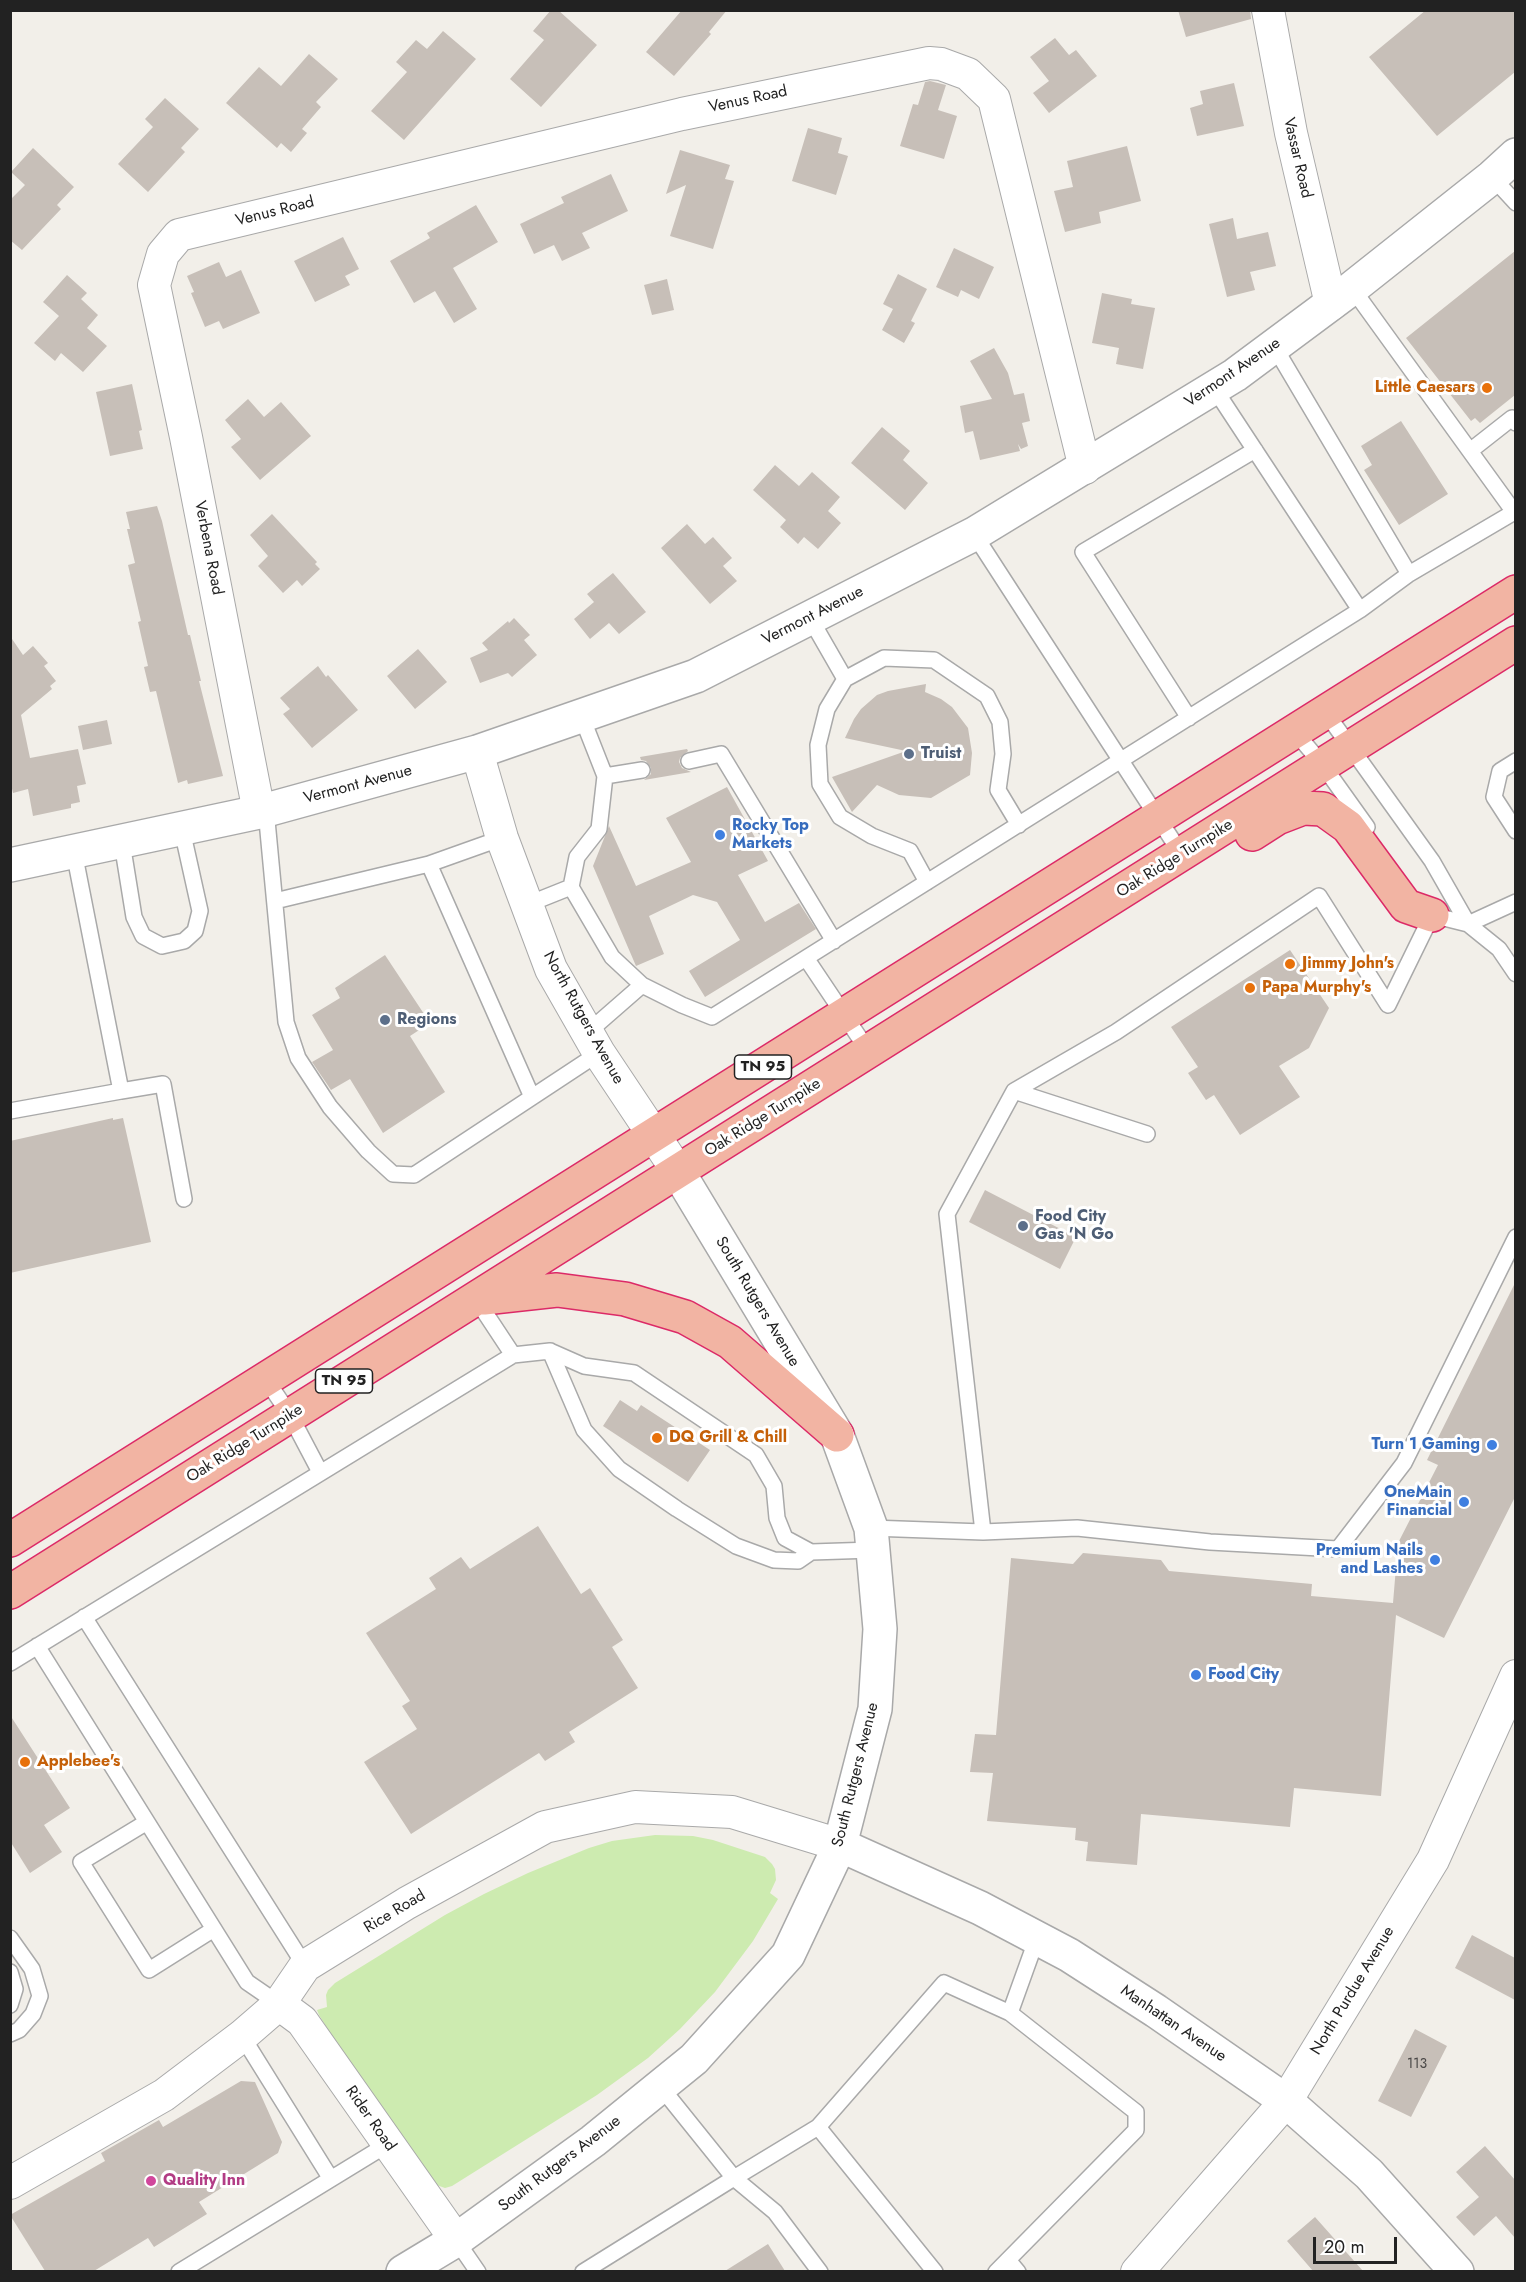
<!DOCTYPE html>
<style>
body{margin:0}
#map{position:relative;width:1526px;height:2282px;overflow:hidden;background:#f2efe9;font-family:Jost,sans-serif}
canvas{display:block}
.frame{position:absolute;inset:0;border:12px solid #222;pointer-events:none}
.scale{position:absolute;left:1313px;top:2237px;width:84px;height:27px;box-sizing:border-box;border:3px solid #222;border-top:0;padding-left:8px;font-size:18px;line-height:21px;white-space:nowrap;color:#222;-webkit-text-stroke:4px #fff;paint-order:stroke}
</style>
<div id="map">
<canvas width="1526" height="2282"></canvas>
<div class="frame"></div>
<div class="scale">20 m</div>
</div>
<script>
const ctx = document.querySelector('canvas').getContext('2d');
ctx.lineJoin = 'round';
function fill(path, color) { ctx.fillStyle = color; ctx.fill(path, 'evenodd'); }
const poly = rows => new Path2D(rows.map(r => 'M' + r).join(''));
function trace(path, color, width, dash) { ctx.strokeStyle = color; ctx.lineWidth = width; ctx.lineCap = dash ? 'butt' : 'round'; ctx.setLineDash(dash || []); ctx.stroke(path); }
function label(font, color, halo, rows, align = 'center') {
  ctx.font = font + ' Jost,sans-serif'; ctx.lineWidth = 6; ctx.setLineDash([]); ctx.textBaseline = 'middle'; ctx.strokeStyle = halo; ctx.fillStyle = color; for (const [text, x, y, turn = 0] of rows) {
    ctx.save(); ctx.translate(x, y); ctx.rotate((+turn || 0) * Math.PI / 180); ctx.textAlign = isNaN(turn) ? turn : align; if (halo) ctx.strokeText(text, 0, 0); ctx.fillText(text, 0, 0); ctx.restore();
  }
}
fill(poly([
 [655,1835,693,1836,713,1840,765,1857,772,1864,775,1869,776,1880,770,1893,778,1899,753,1941,715,1992,680,2029,648,2058,597,2095,452,2186,445,2188,431,2183,382,2117,319,2015,317,2010,327,2007,326,1995,328,1990,335,1983,445,1915,484,1894,528,1873,589,1848,612,1841]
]), '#cdebb0');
fill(poly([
 [551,10,558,10,597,45,541,107,510,79,544,40,533,31],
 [682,10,727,10,709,32,711,34,674,76,646,52],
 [1178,10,1250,10,1251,19,1186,37],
 [1426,10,1515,10,1515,72,1437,136,1369,57],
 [443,31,476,59,404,140,371,111,407,72,396,62,416,40,427,49],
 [1055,38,1069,55,1076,50,1097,76,1049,113,1033,93,1049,81,1030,57],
 [309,54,338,79,316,102,321,107,302,129,307,133,291,152,281,143,277,148,226,103,259,67,281,86],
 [930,81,946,85,938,110,957,116,944,159,900,146,913,104,918,105,925,82],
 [1234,83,1244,126,1197,136,1190,108,1203,104,1200,91],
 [165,98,199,129,181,148,185,152,148,192,118,164,153,127,145,119],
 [808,128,842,138,838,153,848,156,836,195,792,181],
 [1127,146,1141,201,1099,212,1101,223,1065,232,1054,191,1073,187,1067,161],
 [33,148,74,187,57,205,61,209,22,250,10,240,10,200,25,185,11,172],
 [680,150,730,165,725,179,734,181,713,249,670,236,686,185,666,194],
 [611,174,628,211,582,233,590,248,562,261,554,245,534,254,520,224,564,203,561,197],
 [476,205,498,242,453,268,477,309,454,323,435,291,414,303,390,261,430,238,427,233],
 [1233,218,1237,239,1268,232,1276,266,1250,272,1255,290,1227,297,1209,224],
 [343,237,359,269,345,276,350,285,315,302,294,261],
 [954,248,994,267,979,299,961,290,958,297,936,287],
 [1515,251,1515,395,1480,423,1475,418,1471,421,1406,338],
 [219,262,226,277,241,270,260,313,223,329,219,321,205,327,191,293,194,292,187,276],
 [898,274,927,289,911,321,915,323,904,343,882,330,893,309,883,304],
 [67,275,87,293,81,299,98,315,87,328,107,346,83,372,61,353,55,361,34,343,59,316,43,302],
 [667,279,674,310,652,315,644,285],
 [1102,293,1132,299,1131,304,1155,308,1143,369,1116,364,1119,348,1092,343],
 [994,348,1008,373,1014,395,1024,393,1030,421,1022,423,1028,446,1021,449,1018,444,1020,451,980,460,973,431,965,433,960,406,992,399,970,361],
 [132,384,142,430,139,431,143,449,110,456,96,392],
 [248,399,264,417,281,402,311,436,260,480,231,447,241,439,225,420],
 [1401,421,1448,494,1399,525,1364,470,1372,465,1361,446],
 [882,427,910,451,903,460,928,483,905,510,851,463],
 [775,465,799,486,812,472,840,497,828,511,841,523,818,549,804,537,798,544,780,527,786,520,753,490],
 [157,506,162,521,188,635,190,635,201,681,199,681,223,776,188,784,187,780,178,783,156,691,150,692,144,667,148,666,138,622,141,621,128,565,135,563,127,529,130,529,126,512],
 [272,514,317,562,315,564,320,569,302,586,297,580,283,593,258,566,268,556,250,535],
 [687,524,705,544,713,537,732,558,723,566,737,581,710,604,661,548],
 [613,573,646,612,619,634,609,623,590,639,574,619,594,602,587,594],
 [514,618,530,635,524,640,537,655,512,677,508,673,480,683,470,658,488,650,482,643,508,621,509,623],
 [10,636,23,655,33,646,48,663,44,666,56,681,50,686,52,689,21,715,30,758,78,749,86,784,77,786,80,802,71,804,71,808,33,816,28,789,13,793,10,780],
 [418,649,447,682,415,709,387,676],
 [318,666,326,677,328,675,358,710,312,748,283,714,290,709,280,698],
 [926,684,925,692,941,699,952,707,968,728,972,753,970,775,931,798,899,795,877,785,852,812,832,777,906,751,845,738,854,719,861,709,877,695,888,691],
 [107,720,112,744,83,750,78,726],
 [687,749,688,751,680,758,679,762,682,768,691,772,644,780,651,774,651,768,646,761,641,760,640,757],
 [727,787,768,861,738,875,765,922,799,903,816,929,705,997,689,971,740,940,717,902,693,895,649,916,664,954,636,966,593,866,609,826,636,886,691,862,666,818],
 [1290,950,1329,1008,1309,1048,1279,1066,1300,1097,1240,1135,1214,1095,1206,1100,1188,1073,1198,1067,1171,1027],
 [385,955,430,1023,410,1036,445,1092,383,1133,350,1079,331,1090,312,1062,333,1050,312,1015,340,998,335,988],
 [113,1118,113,1120,123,1118,151,1242,10,1273,10,1141],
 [985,1190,1076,1237,1060,1269,969,1222],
 [1515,1283,1515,1497,1444,1638,1396,1615,1381,1796,1294,1788,1290,1827,1141,1814,1137,1865,1086,1861,1088,1842,1075,1840,1076,1828,987,1821,993,1773,970,1772,975,1734,996,1735,1011,1558,1073,1564,1083,1553,1161,1560,1169,1571,1312,1584,1311,1596,1393,1603,1398,1543,1438,1465,1427,1460],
 [620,1400,637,1411,641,1405,710,1450,688,1482,603,1426],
 [538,1526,581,1594,590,1588,623,1640,612,1647,638,1688,569,1732,575,1742,545,1761,539,1753,411,1834,364,1762,417,1729,402,1706,410,1701,366,1633,436,1589,429,1578,461,1557,470,1569],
 [10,1715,70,1808,44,1825,62,1852,30,1873,10,1841],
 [1472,1935,1515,1958,1515,2000,1455,1968],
 [1415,2029,1447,2046,1411,2117,1378,2101],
 [241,2081,255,2082,282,2142,278,2153,199,2202,207,2214,154,2247,148,2238,94,2271,45,2271,10,2215,105,2161,101,2153,159,2120,163,2127],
 [1485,2146,1515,2180,1515,2238,1496,2216,1474,2236,1456,2217,1479,2197,1456,2172],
 [1315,2217,1363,2271,1313,2271,1287,2241],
 [768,2244,785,2271,725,2271]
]), '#c7bfb8');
const service = poly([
 [1492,177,1516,203],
 [1352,288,1514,512],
 [1274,346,1409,574],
 [1214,388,1360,610],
 [1470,451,1512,418,1516,423],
 [974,534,1182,855],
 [810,618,845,679],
 [1326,713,1432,861,1468,924,1499,949,1516,974],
 [581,715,605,776,599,829,577,857,571,887,612,957,642,985,682,1005,712,1017,1360,610,1409,574,1516,511],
 [1189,718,1083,552,1255,450],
 [1295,732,1322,764,1367,827],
 [689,761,721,754,834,941],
 [1516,761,1500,771,1494,797,1516,831],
 [605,776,642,770],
 [266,810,286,1022,298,1058,330,1107,368,1151,393,1174,414,1175,599,1053],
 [122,843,134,917,143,936,162,946,184,941,195,931,200,911,182,830],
 [429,864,532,1097],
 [927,882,910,851,872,836,840,817,820,784,818,745,827,709,845,679,884,658,934,660,987,696,1000,722,1003,754,998,790,1019,825],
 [275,901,429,864,502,838],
 [526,905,571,887],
 [1430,911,1432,915,1468,924,1516,902],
 [806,958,869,1052],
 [587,1033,642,985],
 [121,1091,163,1084,184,1199],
 [1014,1091,1147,1134],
 [10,1111,121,1091,74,852],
 [550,1351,584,1366,634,1373,756,1455,774,1486,777,1518,785,1538,811,1552,873,1550],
 [513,1355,550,1351,584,1430,619,1469,677,1509,736,1546,774,1560,798,1561,811,1552],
 [265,1378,290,1415,320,1472],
 [871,1528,983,1532,1077,1528,1210,1542,1338,1549,1404,1463,1516,1237],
 [983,1532,947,1214,1014,1091,1116,1032,1319,896,1388,1005,1432,915],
 [84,1617,305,1966],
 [37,1646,247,1982,279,2004],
 [10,1663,513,1355,476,1299],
 [147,1822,81,1862,149,1970,214,1929],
 [10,1938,32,1969,40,1996,33,2014,19,2030,10,2034],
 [10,1972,15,1989,10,2005],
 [1010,2013,1037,1938],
 [242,2036,331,2179],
 [818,2127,734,2178,775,2212,820,2272],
 [456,2240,478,2272],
 [1008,2260,1018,2272],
 [179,2272,388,2144],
 [583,2272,734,2178,660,2086],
 [935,2272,818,2127,944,1983,1010,2013,1136,2112,1136,2130,996,2272]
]);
const minor = poly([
 [1268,10,1291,133,1331,304],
 [477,752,502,838,551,969,599,1053,677,1170],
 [259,812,186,437,154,285,163,254,179,235,682,114,929,63,941,64,968,74,994,99,1085,468],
 [279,2004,302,2021,456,2240],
 [10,2183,164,2095,242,2036,279,2004,305,1966,407,1903,545,1827,635,1807,732,1812,840,1845],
 [1137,2272,1286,2101,1433,1860,1516,1676]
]);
const tertiary = poly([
 [10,865,259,812,477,752,696,676,974,534,1235,375,1352,288,1492,177,1516,155],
 [840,1845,980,1908,1069,1955,1156,2011,1286,2101,1369,2174,1457,2272],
 [403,2272,456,2240,593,2141,694,2059,788,1955,840,1845,875,1709,880,1629,871,1528,837,1435,677,1170]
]);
const trunk = poly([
 [1252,834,1277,818,1303,808,1323,809,1348,827,1406,906,1432,915],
 [484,1298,557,1290,625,1299,685,1317,730,1342,837,1435],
 [10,1540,1516,592],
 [10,1592,1516,643]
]);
trace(service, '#a9a9a9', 18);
trace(minor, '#a9a9a9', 34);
trace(tertiary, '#a9a9a9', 36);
trace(trunk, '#dc2a67', 36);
trace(service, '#fff', 15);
trace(minor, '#fff', 32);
trace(tertiary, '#fff', 33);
trace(trunk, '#f2b4a3', 33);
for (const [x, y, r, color] of [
 [1487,388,6,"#e8710a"],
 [909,754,6,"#5c6f8a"],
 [720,835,6,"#3f7fe0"],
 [1290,964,6,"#e8710a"],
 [1250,988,6,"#e8710a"],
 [385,1020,6,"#5c6f8a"],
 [1023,1226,6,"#5c6f8a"],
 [657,1438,6,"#e8710a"],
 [1492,1445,6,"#3f7fe0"],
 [1464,1502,6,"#3f7fe0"],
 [1435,1560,6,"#3f7fe0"],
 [1196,1675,6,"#3f7fe0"],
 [25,1762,6,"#e8710a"],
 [151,2181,6,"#d1479c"]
]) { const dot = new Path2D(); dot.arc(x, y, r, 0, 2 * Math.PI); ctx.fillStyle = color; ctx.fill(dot); trace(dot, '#fff', 2); }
label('14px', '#4b4948', null, [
 ["113",1417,2065]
]);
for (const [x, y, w] of [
 [763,1067,57],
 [344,1381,57]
]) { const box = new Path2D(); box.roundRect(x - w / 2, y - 12, w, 24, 4.5); ctx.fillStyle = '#fff'; ctx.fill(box); trace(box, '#222', 1.5); }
label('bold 15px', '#222', null, [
 ["TN 95",763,1067],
 ["TN 95",344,1381]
]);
label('16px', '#222', '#fff', [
 ["Venus Road",748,100,-12],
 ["Vassar Road",1297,158,77],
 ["Venus Road",275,212,-14],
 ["Vermont Avenue",1233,373,-34],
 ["Verbena Road",208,548,79],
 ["Vermont Avenue",813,616,-27],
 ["Vermont Avenue",358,785,-15],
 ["Oak Ridge Turnpike",1175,859,-32],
 ["North Rutgers Avenue",583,1018,61],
 ["Oak Ridge Turnpike",763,1118,-32],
 ["South Rutgers Avenue",757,1302,59],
 ["Oak Ridge Turnpike",245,1444,-32],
 ["South Rutgers Avenue",856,1775,-76],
 ["Rice Road",395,1912,-31],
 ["North Purdue Avenue",1353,1991,-59],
 ["Manhattan Avenue",1173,2024,34],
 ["Rider Road",370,2119,55],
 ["South Rutgers Avenue",560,2164,-37]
]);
label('bold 16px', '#c56008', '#fff', [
 ["Little Caesars",1475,388,"right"],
 ["Jimmy John's",1302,964],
 ["Papa Murphy's",1262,988],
 ["DQ Grill & Chill",669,1438],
 ["Applebee's",37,1762]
], 'left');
label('bold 16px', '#4e5e75', '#fff', [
 ["Truist",921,754],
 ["Regions",397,1020],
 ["Food City",1035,1217],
 ["Gas 'N Go",1035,1235]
], 'left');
label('bold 16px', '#366cbe', '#fff', [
 ["Rocky Top",732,826,"left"],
 ["Markets",732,844,"left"],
 ["Turn 1 Gaming",1480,1445],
 ["OneMain",1452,1493],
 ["Financial",1452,1511],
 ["Premium Nails",1423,1551],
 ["and Lashes",1423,1569],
 ["Food City",1208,1675,"left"]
], 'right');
label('bold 16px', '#b23c85', '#fff', [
 ["Quality Inn",163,2181]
], 'left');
</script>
